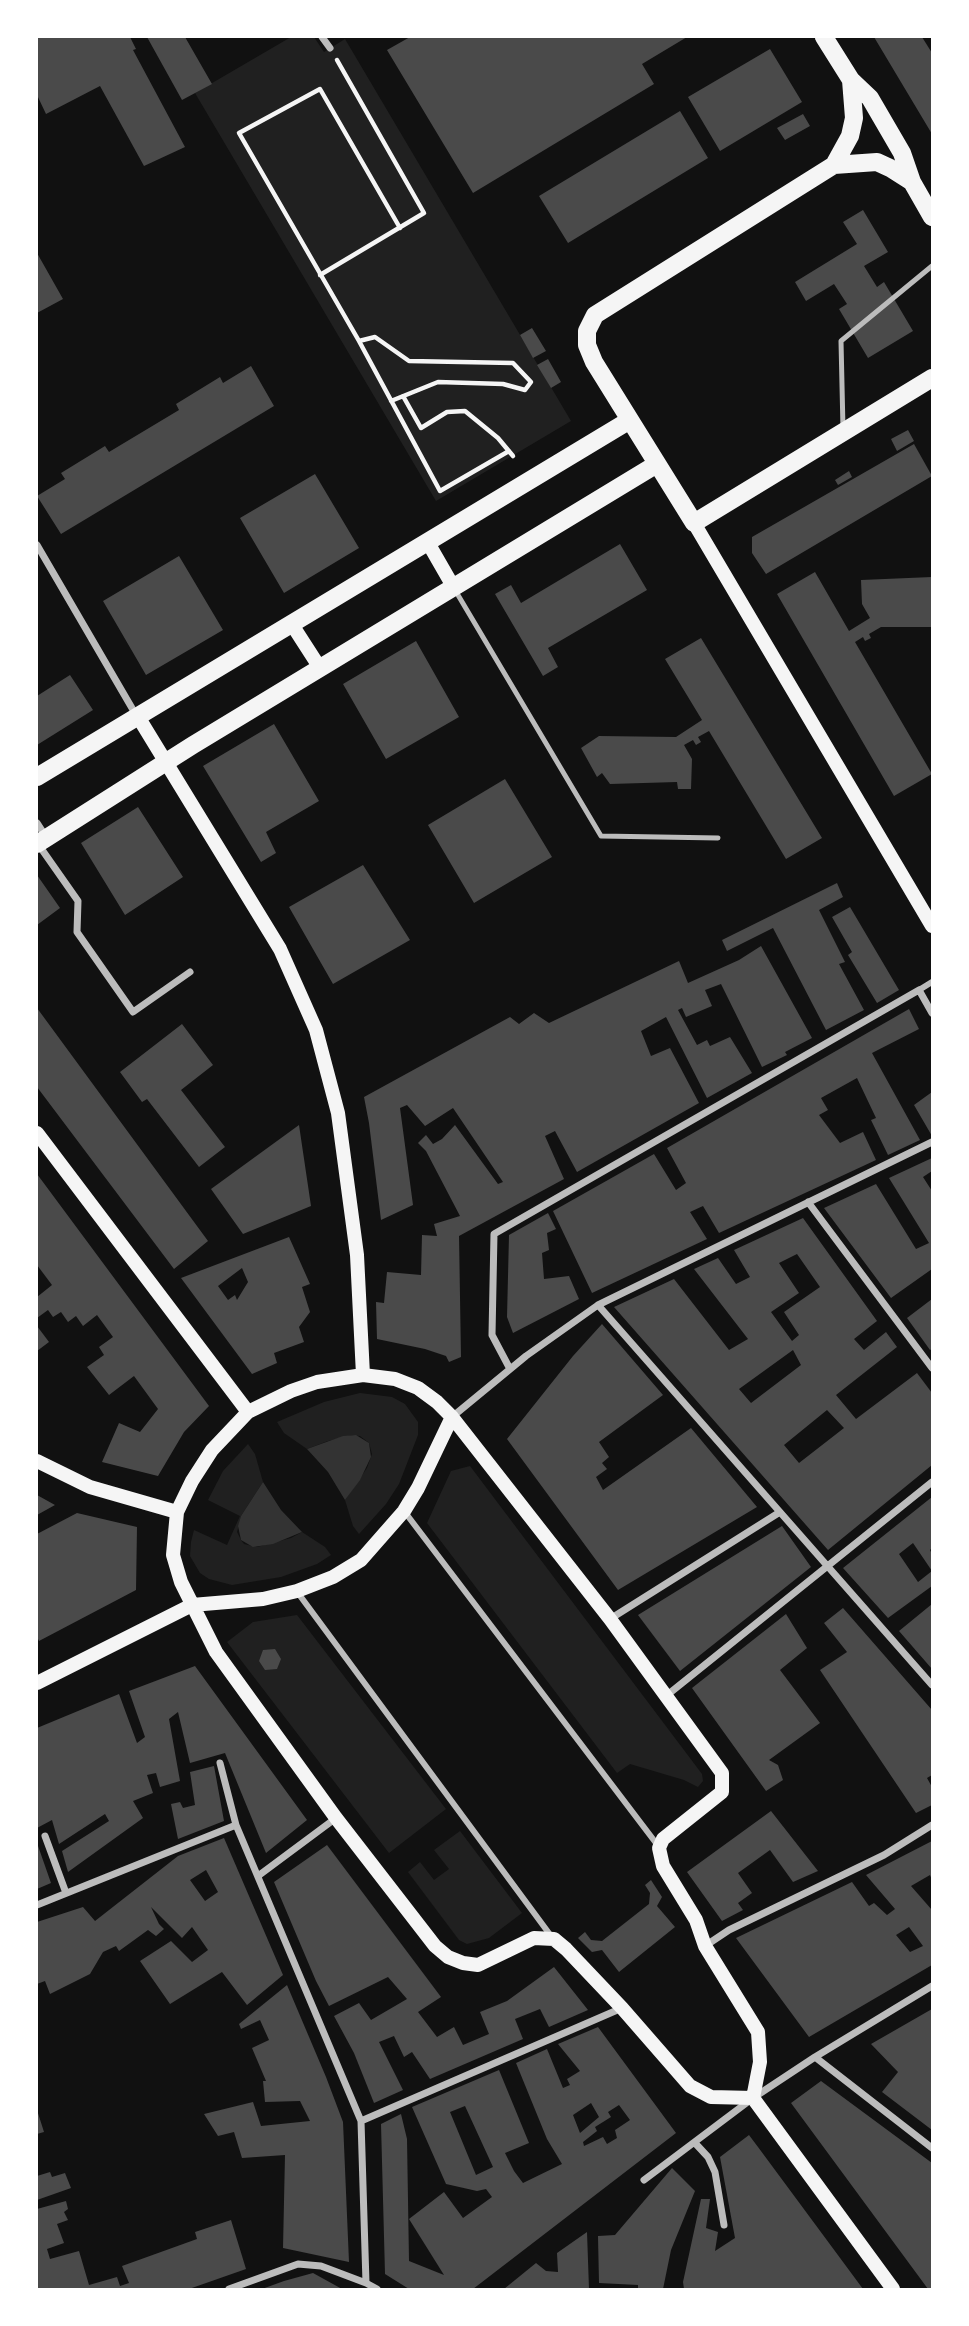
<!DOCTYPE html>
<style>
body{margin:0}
#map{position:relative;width:969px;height:2326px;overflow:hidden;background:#111;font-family:"PT Sans Narrow",sans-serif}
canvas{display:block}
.frame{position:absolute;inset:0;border:38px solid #fff;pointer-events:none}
</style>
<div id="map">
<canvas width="969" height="2326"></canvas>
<div class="frame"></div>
</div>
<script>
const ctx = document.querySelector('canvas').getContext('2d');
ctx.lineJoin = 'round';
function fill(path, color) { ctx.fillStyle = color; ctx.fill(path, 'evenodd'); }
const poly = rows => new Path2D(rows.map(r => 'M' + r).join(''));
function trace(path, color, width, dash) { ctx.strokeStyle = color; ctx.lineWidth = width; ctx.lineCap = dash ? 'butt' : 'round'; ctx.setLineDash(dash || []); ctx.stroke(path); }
fill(poly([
 [291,37,314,37,324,52,345,39,571,421,436,501,195,93],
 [360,1393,392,1397,405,1404,418,1422,418,1435,399,1484,386,1504,359,1534,353,1526,345,1500,367,1468,372,1454,369,1443,360,1436,352,1435,328,1441,307,1449,284,1433,277,1422,324,1402],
 [248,1444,255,1454,263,1482,241,1516,237,1532,241,1540,244,1544,257,1547,291,1538,302,1532,325,1547,331,1555,317,1564,281,1577,232,1585,209,1579,200,1573,190,1556,191,1542,194,1530,227,1545,240,1516,208,1500,223,1471],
 [470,1466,702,1774,703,1781,698,1787,684,1780,630,1764,617,1773,427,1523,451,1471],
 [297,1615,446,1809,389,1853,227,1642,253,1622],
 [460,1831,522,1913,489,1938,467,1944,459,1940,408,1872,420,1862,434,1880,449,1869,434,1850]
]), '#202020');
fill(poly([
 [356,1435,369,1443,371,1457,360,1480,345,1500,328,1472,307,1449,343,1436],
 [263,1482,281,1510,302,1532,273,1544,253,1547,241,1540,238,1526,241,1516]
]), '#333');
fill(poly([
 [37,37,130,37,136,49,133,50,185,147,144,166,100,86,46,114,37,95],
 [147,37,185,37,212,84,182,100],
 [410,37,687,37,642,64,654,84,473,193,387,50],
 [874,37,922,37,932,53,932,134],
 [770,49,802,102,720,151,688,97],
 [680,111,708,158,568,243,539,196],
 [803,114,810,126,785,140,777,128],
 [863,210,888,252,864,266,877,287,884,282,913,331,868,358,839,309,847,304,834,284,806,301,795,282,857,244,843,222],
 [37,253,63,299,37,313],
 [532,328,546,351,533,358,520,335],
 [548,359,561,382,551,388,537,365],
 [251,366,274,406,61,534,37,496,65,479,61,473,105,446,109,452,179,410,176,404,220,377,223,383],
 [908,430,914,441,897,451,891,439],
 [914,444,932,476,766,574,752,553,752,537],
 [849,471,852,477,838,485,835,480],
 [315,474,359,548,284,593,240,518],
 [620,544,647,590,548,648,558,667,543,676,495,594,511,585,521,603],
 [179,556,223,630,146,675,103,601],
 [815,572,849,631,870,618,862,604,861,580,932,577,932,627,881,627,869,634,871,638,865,641,863,637,855,642,932,774,894,796,777,594],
 [701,638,822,838,786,859,709,731,698,737,701,742,696,745,693,740,684,745,692,759,691,789,678,789,677,782,610,784,602,773,597,777,581,748,599,736,676,737,702,720,665,659],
 [416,641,459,717,386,759,343,684],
 [70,675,93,710,37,745,37,696],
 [274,724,319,801,266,832,276,853,261,862,203,766],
 [505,779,552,857,474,903,428,825],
 [138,807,183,877,125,915,81,843],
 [363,865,410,940,333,984,289,907],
 [37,875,60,908,37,925],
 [837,883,843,897,819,910,845,962,839,964,864,1010,826,1030,773,928,727,951,722,940],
 [850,907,899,990,877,1003,848,955,852,952,832,917],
 [761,946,812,1038,785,1052,787,1055,762,1067,721,984,705,990,712,1006,686,1017,682,1008,678,1010,697,1045,707,1040,710,1046,730,1037,752,1073,707,1098,666,1017,641,1031,651,1056,670,1048,699,1103,577,1172,555,1131,545,1136,564,1179,459,1236,461,1357,449,1362,446,1356,425,1349,377,1339,376,1302,384,1303,387,1272,421,1275,422,1235,437,1236,434,1224,460,1216,426,1151,418,1143,426,1135,433,1144,442,1139,455,1125,498,1184,503,1182,453,1108,425,1126,407,1105,400,1108,413,1205,381,1220,369,1123,364,1097,510,1017,519,1024,534,1013,549,1023,679,961,688,983,739,960],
 [37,1008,208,1241,174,1269,37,1087],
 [909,1009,919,1029,872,1053,920,1140,888,1155,871,1120,876,1118,857,1078,821,1098,828,1110,819,1115,840,1143,863,1132,876,1160,719,1233,703,1206,690,1212,707,1239,592,1293,553,1211,654,1154,676,1190,686,1183,667,1148],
 [182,1024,213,1065,181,1090,225,1147,199,1167,147,1099,142,1102,120,1072],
 [932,1092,932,1136,914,1105],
 [299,1125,311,1206,243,1234,211,1189],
 [932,1158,932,1171,923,1177,932,1191,932,1269,891,1298,824,1208,876,1184,916,1249,929,1243,889,1178],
 [37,1174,209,1406,184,1432,158,1476,102,1462,119,1423,140,1432,158,1409,134,1376,109,1395,87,1367,104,1355,99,1347,113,1337,97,1315,83,1326,76,1316,68,1322,61,1312,53,1317,48,1310,37,1318,37,1297,52,1285,37,1265],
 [548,1213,556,1229,547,1233,549,1250,542,1253,544,1279,569,1276,579,1299,513,1333,507,1317,509,1235],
 [803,1218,877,1321,854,1339,864,1350,886,1332,897,1347,836,1395,856,1419,917,1373,932,1393,932,1465,828,1550,614,1307,674,1279,729,1350,748,1339,694,1269,718,1258,736,1284,750,1277,734,1250],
 [797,1254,820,1287,784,1312,799,1335,792,1341,771,1312,799,1293,779,1263],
 [793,1350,801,1365,751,1403,739,1389],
 [827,1410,844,1428,799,1463,784,1445],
 [289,1237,310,1284,302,1287,310,1312,299,1327,304,1342,274,1353,277,1363,252,1374,181,1278],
 [242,1268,248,1282,237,1300,235,1295,228,1300,218,1286],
 [932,1299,932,1349,930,1350,907,1318],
 [602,1324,663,1395,599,1442,609,1457,602,1463,607,1469,596,1477,603,1490,691,1428,757,1507,618,1590,507,1439,573,1356],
 [37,1326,49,1342,37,1351],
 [37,1495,55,1505,37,1515],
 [932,1497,932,1548,930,1550,932,1554,932,1571,913,1543,899,1554,918,1582,932,1571,932,1586,888,1618,843,1568],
 [77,1513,137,1527,136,1590,39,1641,37,1637,37,1534],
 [782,1526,811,1567,680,1671,638,1615],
 [932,1604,932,1669,899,1631],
 [843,1608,932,1710,932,1775,927,1778,932,1787,932,1805,916,1813,820,1670,847,1652,824,1623],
 [786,1614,807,1648,780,1670,820,1723,769,1760,778,1765,783,1780,766,1791,692,1688],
 [275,1649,281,1659,277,1669,265,1670,259,1661,263,1650],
 [195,1666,307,1820,266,1853,225,1753,190,1763,178,1712,169,1719,180,1781,160,1787,156,1773,147,1775,153,1793,133,1801,143,1818,68,1872,62,1851,109,1821,105,1814,59,1844,52,1820,37,1828,37,1728,119,1694,137,1743,145,1737,129,1691],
 [214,1766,224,1821,178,1839,171,1804,180,1802,183,1808,195,1805,190,1772],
 [771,1811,818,1871,793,1882,770,1850,738,1873,752,1893,738,1903,743,1910,722,1921,687,1872],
 [224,1838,283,1975,247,2005,222,1972,170,2004,140,1961,171,1941,192,1962,208,1950,192,1927,182,1938,151,1907,159,1924,164,1929,156,1936,148,1930,119,1951,116,1946,103,1952,90,1974,50,1994,45,1981,37,1984,37,1922,83,1907,95,1921,178,1856],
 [206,1870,218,1892,205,1901,190,1880],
 [932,1841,932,1880,930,1875,911,1886,932,1910,932,1965,809,2037,736,1938,852,1882,869,1906,874,1903,887,1915,895,1909,866,1875],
 [909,1927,923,1946,910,1952,896,1935],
 [37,1843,51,1883,37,1889],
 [327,1845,441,1997,418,2012,437,2037,454,2027,463,2045,489,2034,480,2012,507,2001,554,1967,588,2010,549,2027,540,2009,515,2019,523,2039,430,2079,412,2052,404,2057,394,2036,379,2042,403,2090,374,2103,354,2053,334,2016,359,2003,371,2020,407,1999,388,1977,329,2006,316,1981,274,1882],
 [651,1880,662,1897,657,1906,675,1927,619,1972,602,1950,592,1952,578,1938,585,1932,591,1940,602,1941,649,1904,650,1893,645,1885],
 [287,1985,326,2077,343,2122,349,2262,283,2248,285,2155,242,2158,234,2132,218,2136,204,2114,253,2102,261,2126,310,2121,300,2101,265,2102,263,2081,266,2081,252,2048,269,2040,260,2020,241,2029,239,2024],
 [932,2009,932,2130,882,2092,898,2072,871,2044],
 [598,2027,676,2133,473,2289,409,2289,385,2274,381,2124,401,2114,407,2139,409,2261,444,2275,409,2219,444,2192,463,2218,492,2197,486,2189,477,2191,446,2184,412,2107,499,2070,529,2143,505,2153,514,2171,523,2183,562,2164,547,2139,516,2063,547,2049,563,2088,570,2085,567,2079,580,2071,558,2044],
 [591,2103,599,2117,580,2133,573,2115],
 [619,2105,630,2120,615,2130,617,2138,607,2144,603,2137,584,2146,583,2142,597,2131,595,2127,611,2117,608,2112],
 [465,2106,493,2167,476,2175,450,2112],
 [821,2081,932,2163,932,2289,928,2289,791,2103],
 [37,2110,44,2132,37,2134],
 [749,2135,758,2147,863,2289,684,2289,683,2282,701,2199,710,2199,706,2228,718,2232,715,2251,735,2238,720,2157],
 [672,2168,695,2191,671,2250,663,2289,638,2289,638,2285,599,2283,598,2236,615,2235],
 [50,2172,52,2177,65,2173,71,2188,37,2200,37,2176],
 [66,2201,68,2209,64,2212,68,2220,57,2224,64,2243,47,2249,50,2259,79,2251,89,2285,117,2277,120,2286,129,2283,122,2266,197,2239,195,2232,231,2220,246,2269,189,2289,37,2289,37,2209],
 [587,2232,589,2289,504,2289,536,2263,546,2271,558,2272,557,2253],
 [313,2273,342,2289,262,2289,284,2281]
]), '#4a4a4a');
trace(poly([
 [400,228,320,89,239,133,359,341,440,491,509,451],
 [320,275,424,213,337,60],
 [359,341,375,337,409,361,513,363,531,382,525,390,503,384,438,382,391,401],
 [403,396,421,428,447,412,465,411,498,438,513,456]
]), '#f5f5f5', 4.5);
trace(poly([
 [843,429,841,341,932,266],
 [455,590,601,836,718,838]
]), '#bcbcbc', 5);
trace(poly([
 [919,990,932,982],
 [404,1511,659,1847],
 [298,1593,551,1936]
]), '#bcbcbc', 6);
trace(poly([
 [322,37,330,48],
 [37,545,136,715],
 [37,823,46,837],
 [38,844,78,901,77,932,133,1012,190,972],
 [808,1202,932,1368],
 [598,1305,932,1685],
 [510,1369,492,1335,494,1234,919,990,932,1013],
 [452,1417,526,1356,598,1305,932,1142],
 [610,1619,780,1512],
 [666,1696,932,1482],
 [220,1763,236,1825,361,2121,366,2283,377,2289],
 [45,1836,66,1893],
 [258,1876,336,1818],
 [37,1905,236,1825],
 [705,1946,729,1930,884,1855,932,1825],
 [815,2057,932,2148],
 [361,2121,622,2008],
 [695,2143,708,2157,715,2172,724,2225],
 [644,2180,753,2098,815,2057,932,1986],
 [229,2289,298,2264,321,2266,366,2283]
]), '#bcbcbc', 7);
trace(poly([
 [694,523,932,926],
 [427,541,454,588],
 [291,623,320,668],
 [137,715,280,949,316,1030,338,1113,357,1255,363,1375],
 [37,1133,248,1412],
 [37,1461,90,1487,177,1512],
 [37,1683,192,1605,263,1599,297,1591,333,1577,361,1560,404,1511,418,1488,452,1417],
 [753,2098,711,2097,690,2086,622,2008,566,1949,554,1939,534,1938,478,1965,463,1963,448,1957,435,1946,336,1818,216,1652,181,1582,173,1555,177,1512,192,1481,212,1450,248,1412,291,1391,317,1382,363,1375,395,1379,418,1388,437,1402,452,1417,610,1619,722,1773,722,1792,663,1839,659,1848,663,1866,696,1920,705,1946,758,2032,760,2062,753,2098,893,2289]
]), '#f5f5f5', 14);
trace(poly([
 [824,37,851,80,870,98,902,153,912,182,932,217],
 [834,165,850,136,854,118,851,80],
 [912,182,890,168,877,162,834,165,595,315,587,331,587,345,594,362,694,523,932,378],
 [37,777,630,420],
 [37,844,193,745,657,464]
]), '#f5f5f5', 18);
</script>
